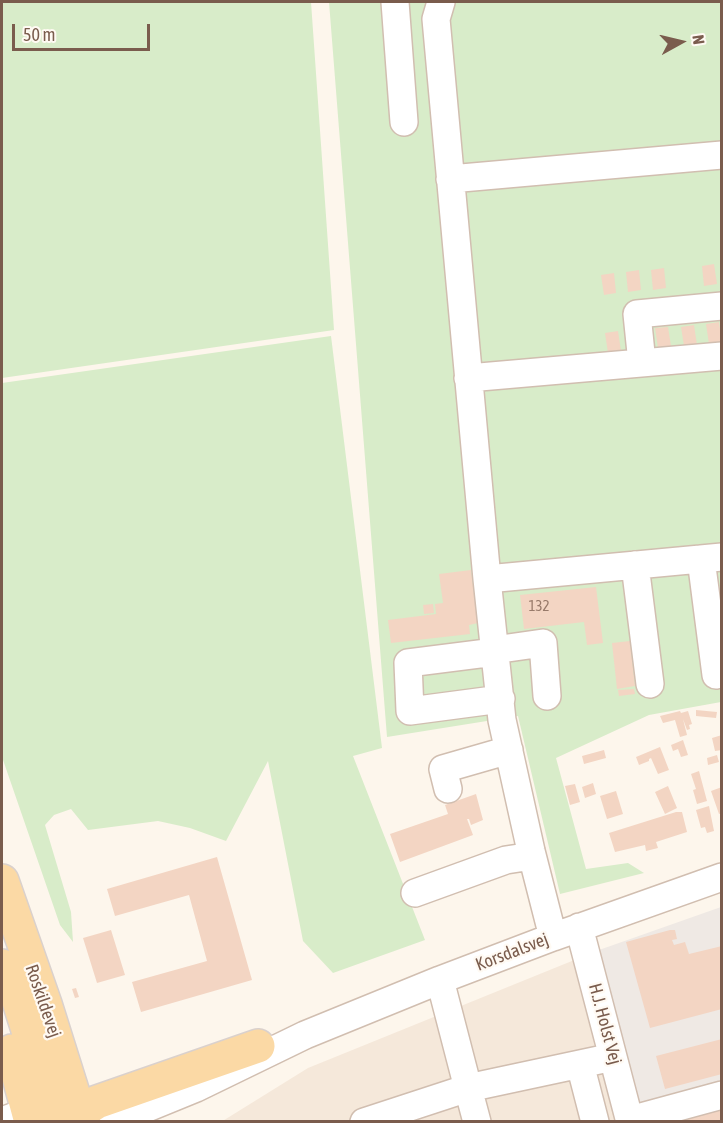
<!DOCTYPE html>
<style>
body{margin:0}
#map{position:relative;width:723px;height:1123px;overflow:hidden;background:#fdf6ec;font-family:"Asap Condensed",sans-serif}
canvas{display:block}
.frame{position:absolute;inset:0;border:3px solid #7a5c4d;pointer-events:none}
.north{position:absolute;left:651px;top:12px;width:60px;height:60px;-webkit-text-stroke:4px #fffaf3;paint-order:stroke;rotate:82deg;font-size:16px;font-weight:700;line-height:24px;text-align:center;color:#7a5c4d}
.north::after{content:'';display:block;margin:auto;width:21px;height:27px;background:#7a5c4d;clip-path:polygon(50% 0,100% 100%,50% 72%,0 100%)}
.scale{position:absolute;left:12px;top:24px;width:138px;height:27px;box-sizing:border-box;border:3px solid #7a5c4d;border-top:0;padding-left:8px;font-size:18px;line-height:21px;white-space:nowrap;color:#7a5c4d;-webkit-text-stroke:4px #fffaf3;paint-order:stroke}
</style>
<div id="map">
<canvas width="723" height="1123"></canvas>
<div class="frame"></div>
<div class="north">N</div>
<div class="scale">50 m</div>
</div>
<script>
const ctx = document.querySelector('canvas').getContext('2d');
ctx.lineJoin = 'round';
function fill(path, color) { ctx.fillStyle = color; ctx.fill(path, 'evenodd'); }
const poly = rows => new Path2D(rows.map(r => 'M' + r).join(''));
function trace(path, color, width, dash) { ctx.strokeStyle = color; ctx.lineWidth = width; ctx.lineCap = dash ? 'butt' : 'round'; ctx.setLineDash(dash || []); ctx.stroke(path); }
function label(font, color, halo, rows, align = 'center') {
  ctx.font = font + ' "Asap Condensed",sans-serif'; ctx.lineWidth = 4.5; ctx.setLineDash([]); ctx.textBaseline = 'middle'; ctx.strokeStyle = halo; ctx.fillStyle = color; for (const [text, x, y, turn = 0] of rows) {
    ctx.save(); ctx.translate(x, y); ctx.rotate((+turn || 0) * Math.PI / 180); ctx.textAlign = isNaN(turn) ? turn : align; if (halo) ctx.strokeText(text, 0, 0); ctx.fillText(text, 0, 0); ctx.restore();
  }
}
fill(poly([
 [599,950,644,1121,221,1122,308,1068]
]), '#f5e8da');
fill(poly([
 [721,907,721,1121,644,1121,599,950]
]), '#efe9e4');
fill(poly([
 [2,2,311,2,334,330,2,378],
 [329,2,721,2,721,702,649,715,556,758,586,869,628,863,644,873,560,894,518,716,387,737],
 [331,336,382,748,353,756,425,940,333,973,303,941,268,761,226,841,190,828,158,821,88,830,71,809,54,815,45,825,71,912,73,942,60,925,2,757,2,383]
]), '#d8ecc9');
fill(poly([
 [714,264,717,284,704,286,702,266],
 [664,268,666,288,653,290,651,270],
 [639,270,641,290,628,292,626,272],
 [614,273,616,293,604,295,601,275],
 [719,322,722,342,709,344,706,324],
 [694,325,697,345,684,346,681,327],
 [668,327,671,346,658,348,655,328],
 [618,331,621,351,608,353,605,333],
 [471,570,478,623,469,625,470,634,391,643,388,620,436,614,435,604,443,603,439,574],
 [596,587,603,643,587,645,584,622,524,629,520,595],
 [433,604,434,613,424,614,423,605],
 [630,641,635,686,617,689,612,643],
 [634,689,635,694,619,696,618,690],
 [696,710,717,712,716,718,696,716],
 [680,711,681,713,688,711,692,724,689,725,690,729,687,730,683,719,687,735,680,737,675,720,663,723,660,716],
 [722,735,722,750,715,751,712,738],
 [683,740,688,755,681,757,678,749,673,751,671,745],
 [660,747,669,770,658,774,651,758,649,759,649,761,639,765,636,757],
 [604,750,606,758,584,764,582,756],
 [717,755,719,762,708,765,707,758],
 [699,771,707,801,697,804,693,790,696,789,691,774],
 [593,783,596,794,585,798,582,787],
 [575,784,580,802,570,805,565,786],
 [668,786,677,808,665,814,655,792],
 [722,787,722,813,719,814,711,791],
 [616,791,623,814,607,819,600,796],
 [476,794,483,820,471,825,469,819,467,819,473,835,400,862,390,834,448,814,445,805],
 [709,806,714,831,707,833,705,827,701,828,696,810],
 [676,812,682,812,687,832,656,842,658,848,646,851,645,845,615,852,609,833],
 [217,857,252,980,141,1012,132,982,207,961,189,895,115,916,107,889],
 [111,930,125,975,97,983,83,938],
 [670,930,675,930,677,939,672,940,674,945,685,942,689,954,722,946,722,1009,650,1028,626,942],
 [76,988,79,997,75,998,72,989],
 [722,1039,722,1074,665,1089,656,1056],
 [722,1101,722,1122,673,1122]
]), '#f3d5c3');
const minor = poly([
 [395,2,404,122],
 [441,2,436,19,487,579,502,720,531,851,553,937],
 [450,179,722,155],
 [642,363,637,314,722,306],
 [468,378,722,356],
 [701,559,716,675],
 [635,565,650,684],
 [487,579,722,557],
 [494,650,543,643,547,696],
 [495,652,408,663,410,711,501,699],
 [448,789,443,769,509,750],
 [415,893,506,860,532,856],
 [579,927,630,1122],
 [440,980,468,1088,613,1057],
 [580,1064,595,1122],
 [630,1120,722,1095],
 [2,1121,45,1105],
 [113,1122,196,1088,305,1035,440,980,553,937,722,877],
 [364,1122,468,1088,477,1122]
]);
const major = poly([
 [2,881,45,1004,82,1122],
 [2,966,17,995,51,1103,61,1122],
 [12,1051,31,1122],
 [66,1122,97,1102,258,1046]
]);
trace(minor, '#d1beb0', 30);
trace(major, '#dad1cd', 36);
trace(minor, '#fff', 27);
trace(major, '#fbd9a5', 33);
label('15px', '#987a6a', null, [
 ["132",539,606]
]);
label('18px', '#7a5c4d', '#fffaf3', [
 ["Korsdalsvej",512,952,-21],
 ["Roskildevej",43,1001,71],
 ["H.J. Holst Vej",605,1024,75]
]);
</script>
